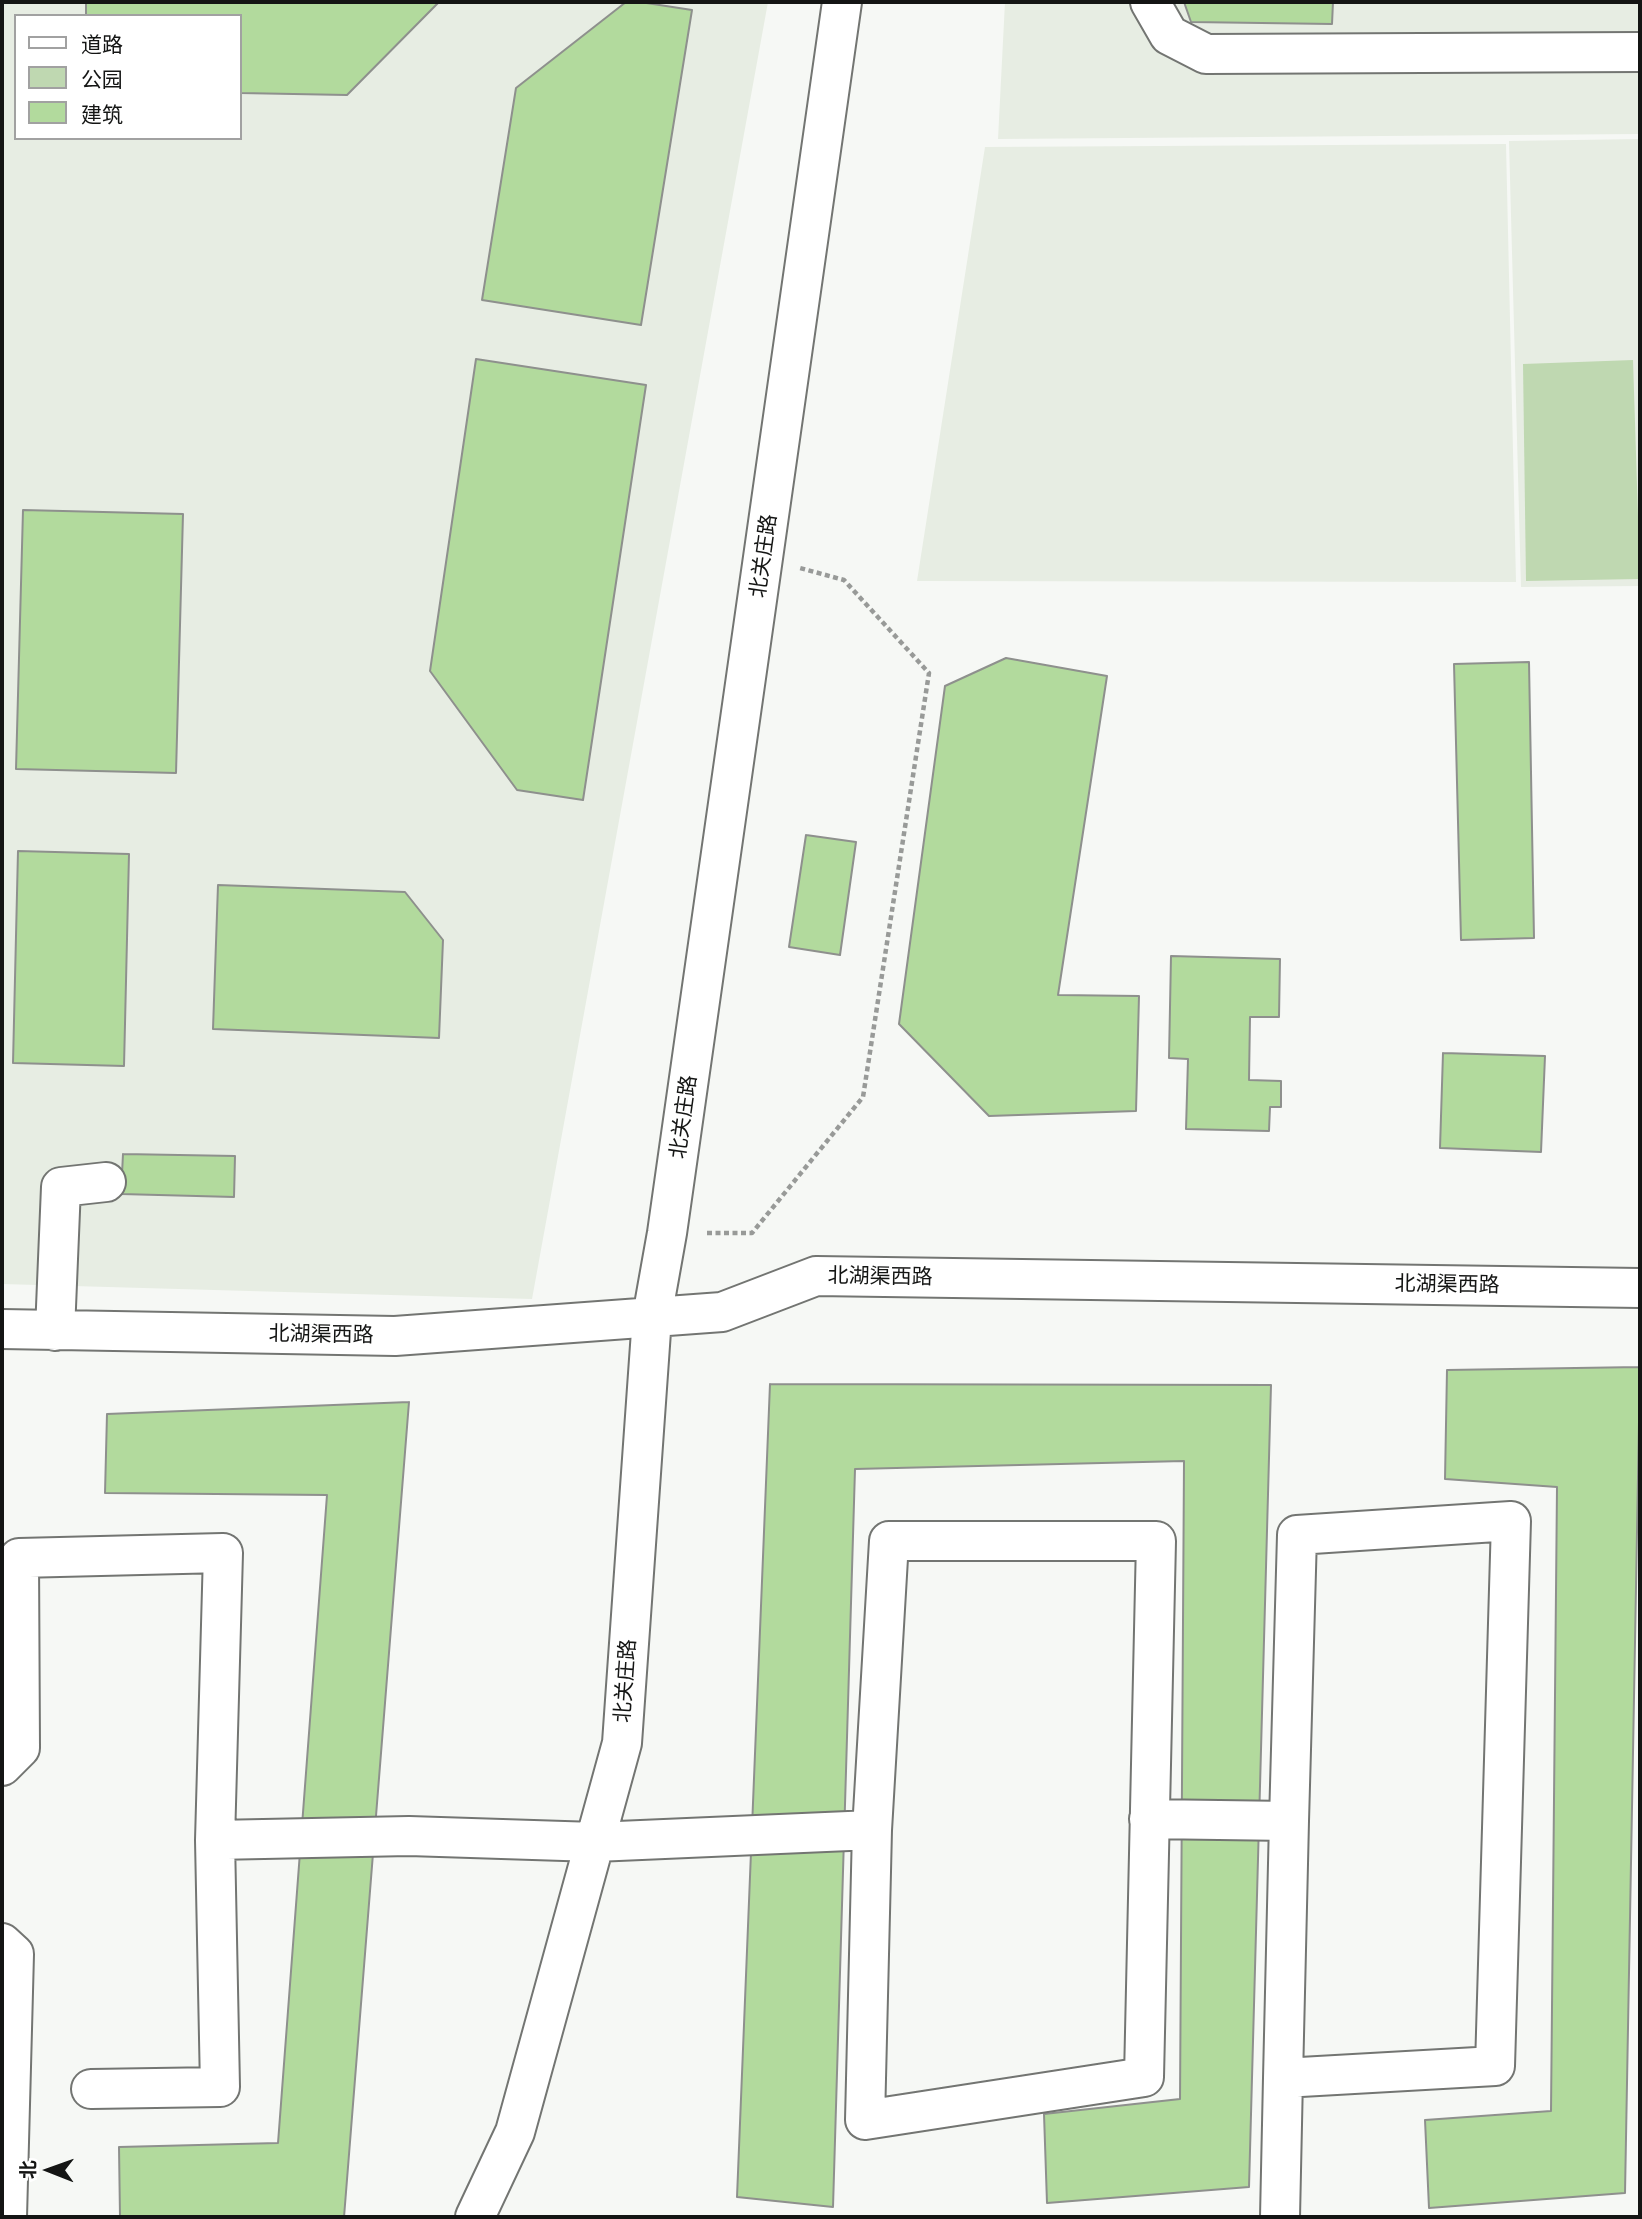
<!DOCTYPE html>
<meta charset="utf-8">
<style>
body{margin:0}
#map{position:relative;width:1642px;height:2219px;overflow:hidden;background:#f6f8f5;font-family:"IBM Plex Serif","Noto Sans SC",serif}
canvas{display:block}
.frame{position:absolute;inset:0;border:4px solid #141514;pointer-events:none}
.legend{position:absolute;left:14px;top:14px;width:228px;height:126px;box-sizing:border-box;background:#fff;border:2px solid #a1a1a1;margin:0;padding:9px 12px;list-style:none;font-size:21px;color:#141514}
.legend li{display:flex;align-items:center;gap:14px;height:35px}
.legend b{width:35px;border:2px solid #a1a1a1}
.north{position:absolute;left:14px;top:2135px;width:70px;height:70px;-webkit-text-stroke:5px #fff;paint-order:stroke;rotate:271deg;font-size:19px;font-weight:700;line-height:28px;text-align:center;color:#141514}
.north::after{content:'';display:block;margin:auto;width:24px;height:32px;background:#141514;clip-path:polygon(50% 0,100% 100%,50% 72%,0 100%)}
</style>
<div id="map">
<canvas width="1642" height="2219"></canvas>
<div class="frame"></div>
<ul class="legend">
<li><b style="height:9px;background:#fff"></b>道路</li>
<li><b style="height:19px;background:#bfd8b1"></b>公园</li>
<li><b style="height:19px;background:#b2da9d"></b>建筑</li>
</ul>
<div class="north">北</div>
</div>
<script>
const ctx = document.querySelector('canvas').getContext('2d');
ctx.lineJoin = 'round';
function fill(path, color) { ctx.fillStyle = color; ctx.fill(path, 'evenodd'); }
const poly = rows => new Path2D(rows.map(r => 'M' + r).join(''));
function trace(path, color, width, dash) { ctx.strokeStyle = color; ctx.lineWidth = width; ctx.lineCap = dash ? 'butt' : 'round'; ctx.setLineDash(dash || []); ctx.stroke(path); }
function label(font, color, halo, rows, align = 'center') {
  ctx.font = font + ' "IBM Plex Serif","Noto Sans SC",serif'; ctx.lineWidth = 5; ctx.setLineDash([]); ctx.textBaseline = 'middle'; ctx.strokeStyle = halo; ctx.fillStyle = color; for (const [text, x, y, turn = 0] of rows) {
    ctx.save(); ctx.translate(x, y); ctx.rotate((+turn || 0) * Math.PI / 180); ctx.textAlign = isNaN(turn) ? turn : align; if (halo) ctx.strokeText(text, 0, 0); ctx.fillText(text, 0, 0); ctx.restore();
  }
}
fill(poly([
 [2,2,768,2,532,1299,2,1284],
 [16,16,240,16,240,138,16,138],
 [1005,2,1640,2,1640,134,998,139],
 [1640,139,1640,586,1521,587,1509,141],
 [1506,144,1516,582,917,581,985,147]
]), '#e7ede3');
fill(poly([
 [1633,360,1640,579,1526,581,1523,364]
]), '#bfd8b1');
const building = poly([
 [86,2,439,2,347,95,240,93,240,16,86,16,86,2],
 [626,2,640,2,692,10,641,325,482,300,516,88,626,2],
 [1184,2,1333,2,1332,24,1191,22,1184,2],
 [476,359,646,385,583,800,517,790,430,671,476,359],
 [23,510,183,514,176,773,16,769,23,510],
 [1006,658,1107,676,1058,995,1139,996,1136,1111,989,1116,899,1024,945,686,1006,658],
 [1529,662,1534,938,1461,940,1454,664,1529,662],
 [806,835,856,842,840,955,789,947,806,835],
 [18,851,129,854,124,1066,13,1063,18,851],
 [218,885,405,892,443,940,439,1038,213,1029,218,885],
 [1171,956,1280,959,1279,1017,1250,1017,1249,1080,1281,1081,1281,1107,1270,1107,1269,1131,1186,1129,1188,1059,1169,1058,1171,956],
 [1443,1053,1545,1056,1541,1152,1440,1148,1443,1053],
 [123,1154,235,1156,234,1197,121,1194,123,1154],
 [1640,1367,1625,2193,1429,2208,1425,2120,1551,2111,1557,1487,1445,1479,1447,1370,1640,1367],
 [770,1384,1271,1385,1249,2187,1047,2203,1044,2114,1180,2099,1184,1461,855,1469,833,2207,737,2197,770,1384],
 [409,1402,344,2217,120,2217,119,2147,278,2143,327,1495,105,1493,107,1414,409,1402]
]);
fill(building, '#b2da9d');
trace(building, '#8e908d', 2);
const minor = poly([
 [1150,2,1169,35,1206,54,1640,52],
 [2,1329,395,1336,722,1312,816,1276,1640,1288],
 [55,1331,61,1187,106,1182],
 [2,1766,20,1748,19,1558,223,1553,215,1840,220,2087,91,2089],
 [1149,1819,1289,1821,1283,2078,1495,2066,1511,1521,1297,1535,1289,1821],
 [215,1840,409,1836,595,1842,872,1830,865,2120,1144,2077,1156,1541,889,1541,872,1830],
 [2,1943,14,1954,7,2217],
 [475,2217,515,2132,622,1743,652,1317,667,1233,842,2],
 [1280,2217,1283,2078]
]);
trace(minor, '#737572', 42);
trace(poly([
 [707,1233,752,1233,863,1097,929,673,844,580,800,568]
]), '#989a98', 4.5, [5, 3.5]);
trace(minor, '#fff', 38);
label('21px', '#141514', '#fff', [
 ["北关庄路",764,556,-82],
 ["北关庄路",684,1117,-82],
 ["北湖渠西路",880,1277,1],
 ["北湖渠西路",1447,1285,1],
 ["北湖渠西路",321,1335,1],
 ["北关庄路",626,1681,-86]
]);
</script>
